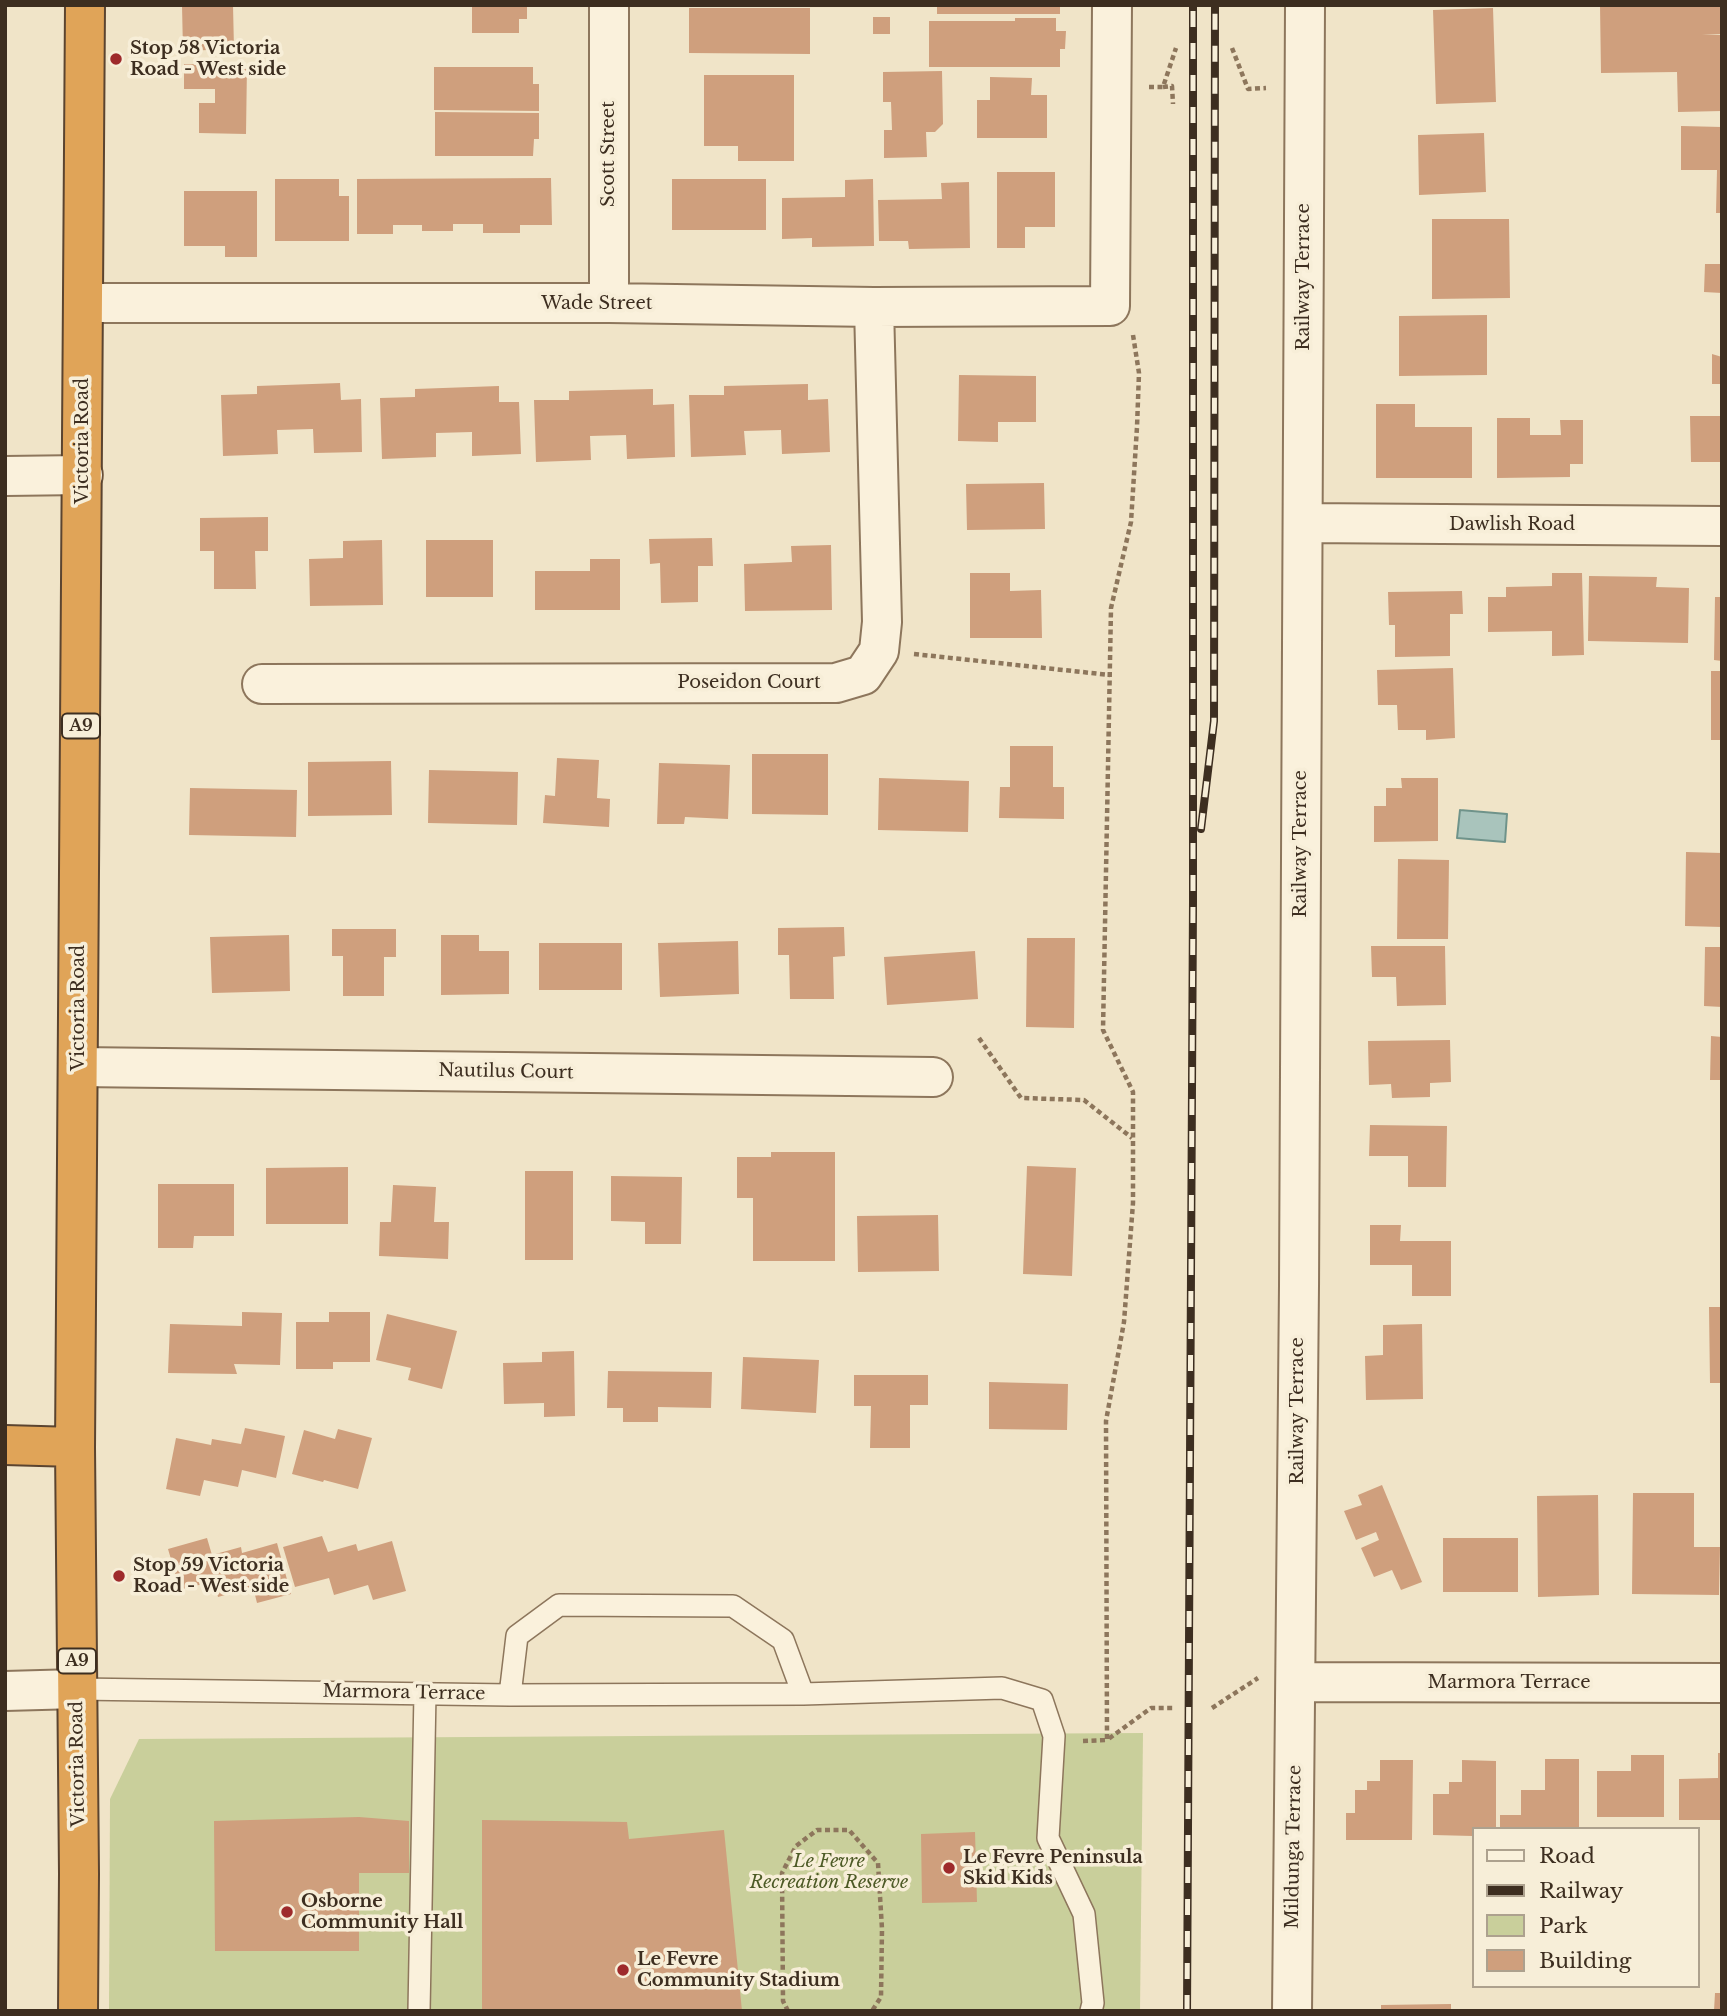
<!DOCTYPE html>
<style>
body{margin:0}
#map{position:relative;width:1727px;height:2016px;overflow:hidden;background:#f0e4c8;font-family:"Libre Baskerville",serif}
canvas{display:block}
.frame{position:absolute;inset:0;border:7px solid #3d2e20;pointer-events:none}
.legend{position:absolute;left:1472px;top:1827px;width:228px;height:161px;box-sizing:border-box;background:#f7eed8;border:2px solid #ada18e;margin:0;padding:9px 12px;list-style:none;font-size:21px;color:#3d2e20}
.legend li{display:flex;align-items:center;gap:14px;height:35px}
.legend b{width:35px;border:2px solid #ada18e}
</style>
<div id="map">
<canvas width="1727" height="2016"></canvas>
<div class="frame"></div>
<ul class="legend">
<li><b style="height:9px;background:#faf1dc"></b>Road</li>
<li><b style="height:9px;background:#3d2e20"></b>Railway</li>
<li><b style="height:19px;background:#c9cf9b"></b>Park</li>
<li><b style="height:19px;background:#cf9f7d"></b>Building</li>
</ul>
</div>
<script>
const ctx = document.querySelector('canvas').getContext('2d');
ctx.lineJoin = 'round';
function fill(path, color) { ctx.fillStyle = color; ctx.fill(path, 'evenodd'); }
const poly = rows => new Path2D(rows.map(r => 'M' + r).join(''));
function trace(path, color, width, dash) { ctx.strokeStyle = color; ctx.lineWidth = width; ctx.lineCap = dash ? 'butt' : 'round'; ctx.setLineDash(dash || []); ctx.stroke(path); }
function label(font, color, halo, rows, align = 'center') {
  ctx.font = font + ' "Libre Baskerville",serif'; ctx.lineWidth = 7; ctx.setLineDash([]); ctx.textBaseline = 'middle'; ctx.strokeStyle = halo; ctx.fillStyle = color; for (const [text, x, y, turn = 0] of rows) {
    ctx.save(); ctx.translate(x, y); ctx.rotate((+turn || 0) * Math.PI / 180); ctx.textAlign = isNaN(turn) ? turn : align; if (halo) ctx.strokeText(text, 0, 0); ctx.fillText(text, 0, 0); ctx.restore();
  }
}
fill(poly([
 [1143,1733,1140,2011,109,2011,110,1799,139,1739]
]), '#c9cf9b');
const water = poly([
 [1460,810,1507,814,1505,842,1457,838,1460,810]
]);
fill(water, '#a9c4bc');
trace(water, '#6f938a', 2);
fill(poly([
 [182,5,233,5,234,49,183,51],
 [472,5,527,5,527,19,519,19,519,33,472,33],
 [937,5,1060,5,1060,14,937,14],
 [1600,5,1722,5,1722,34,1702,34,1722,35,1722,111,1678,112,1677,72,1601,73],
 [689,8,810,8,810,54,689,53],
 [1493,8,1496,102,1436,104,1433,10],
 [873,17,890,17,890,34,873,34],
 [1015,18,1056,18,1056,31,1066,31,1065,49,1060,49,1060,67,929,67,929,21,1015,21],
 [184,64,247,65,246,134,199,133,199,103,215,103,215,89,184,89],
 [434,67,533,67,533,84,539,84,539,111,434,110],
 [942,71,943,124,935,132,926,132,927,157,884,158,884,130,892,130,891,102,883,102,883,72],
 [704,75,794,75,794,161,738,161,738,146,704,146],
 [990,77,1032,78,1031,95,1047,95,1047,138,977,138,977,100,990,100],
 [435,112,539,113,539,139,534,139,533,156,435,156],
 [1681,126,1722,127,1722,213,1716,213,1717,170,1681,170],
 [1484,133,1486,192,1419,195,1418,135],
 [997,172,1055,172,1055,227,1025,227,1025,248,997,248],
 [551,178,552,225,520,225,520,233,483,233,483,224,453,224,453,231,422,231,422,225,393,225,393,234,357,234,357,179],
 [275,179,339,179,339,196,349,196,349,241,275,241],
 [672,179,766,179,766,230,672,230],
 [873,179,874,246,812,247,812,238,782,239,782,198,845,197,845,180],
 [969,182,970,248,909,249,908,241,879,241,878,200,942,199,941,183],
 [184,191,257,191,257,257,225,257,225,246,184,246],
 [1432,219,1509,219,1510,298,1432,299],
 [1705,264,1722,264,1722,293,1704,292],
 [1487,315,1487,375,1399,376,1399,316],
 [1712,354,1722,357,1722,384,1712,384],
 [959,375,1036,376,1036,422,998,422,998,442,958,441],
 [340,383,341,400,361,399,362,452,314,453,313,429,277,430,278,454,223,456,221,395,257,394,257,386],
 [808,384,808,400,828,399,830,452,782,454,781,430,744,431,746,455,691,457,689,395,724,395,724,386],
 [499,386,499,402,519,402,521,454,472,456,472,432,436,433,436,457,382,459,380,398,415,397,415,389],
 [653,389,653,405,674,404,675,457,627,459,626,435,590,436,591,460,536,462,534,400,569,400,569,391],
 [1376,404,1415,404,1415,427,1472,427,1472,478,1376,478],
 [1690,416,1722,416,1722,462,1691,462],
 [1497,418,1530,418,1530,435,1561,435,1560,420,1583,420,1583,464,1570,464,1570,477,1497,478],
 [1044,483,1045,529,967,530,966,484],
 [268,517,268,551,255,551,256,589,214,589,214,551,200,551,200,518],
 [712,538,713,566,698,566,698,602,661,603,660,563,650,564,649,539],
 [382,540,383,605,310,606,309,559,343,558,343,541],
 [426,540,493,540,493,597,426,597],
 [831,545,832,610,745,611,744,564,792,562,791,546],
 [590,559,620,559,620,610,535,610,535,571,590,571],
 [970,573,1010,573,1010,591,1041,590,1042,638,970,638],
 [1552,573,1582,573,1584,655,1552,656,1552,631,1488,632,1488,597,1506,597,1506,587,1552,586],
 [1589,576,1657,577,1656,587,1689,588,1688,643,1588,641],
 [1462,591,1463,614,1450,614,1450,656,1395,657,1395,625,1389,625,1388,592],
 [1715,597,1722,597,1722,661,1714,660],
 [1453,668,1455,738,1426,740,1426,730,1398,730,1397,705,1378,705,1377,670],
 [1711,671,1722,671,1722,740,1711,740],
 [1010,746,1053,746,1053,787,1064,787,1064,819,999,818,1000,787,1010,787],
 [752,754,828,754,828,815,752,814],
 [557,758,599,760,597,798,610,799,609,827,543,823,545,795,555,796],
 [391,761,392,815,308,816,308,762],
 [659,763,730,765,728,819,685,817,684,824,657,824],
 [429,770,518,772,517,825,428,823],
 [879,778,969,781,968,832,878,830],
 [1401,778,1438,778,1438,841,1374,842,1374,806,1386,806,1386,788,1402,788],
 [190,788,297,790,296,837,189,835],
 [1686,852,1722,853,1722,927,1685,926],
 [1398,859,1449,860,1448,939,1397,939],
 [844,927,845,956,833,957,834,999,790,999,789,955,778,955,778,928],
 [332,929,396,929,396,957,384,957,384,996,343,996,343,956,332,956],
 [289,935,290,991,212,993,210,937],
 [441,935,479,935,479,951,509,951,509,994,441,995],
 [1027,938,1075,938,1074,1028,1026,1027],
 [738,941,739,994,660,997,658,943],
 [539,943,622,943,622,990,539,990],
 [1371,946,1445,946,1446,1005,1397,1006,1396,977,1372,977],
 [1705,947,1722,947,1722,1007,1704,1006],
 [975,951,978,999,887,1005,884,957],
 [1711,1036,1722,1037,1722,1080,1710,1080],
 [1450,1040,1451,1082,1430,1083,1430,1097,1392,1098,1391,1084,1369,1085,1368,1041],
 [1370,1125,1447,1126,1446,1187,1408,1187,1408,1156,1369,1156],
 [771,1152,835,1152,835,1261,753,1261,753,1198,737,1198,737,1157,771,1157],
 [1027,1166,1076,1168,1072,1276,1023,1274],
 [348,1167,348,1224,266,1224,266,1168],
 [525,1171,573,1171,573,1260,525,1260],
 [611,1176,682,1177,681,1244,645,1244,645,1222,611,1221],
 [158,1184,234,1184,234,1236,194,1236,193,1248,158,1248],
 [393,1185,436,1187,434,1222,449,1222,448,1259,379,1256,380,1222,391,1222],
 [938,1215,939,1271,858,1272,857,1216],
 [1370,1225,1401,1225,1400,1241,1451,1241,1451,1296,1412,1296,1412,1265,1370,1265],
 [1709,1307,1722,1307,1722,1383,1710,1383],
 [242,1312,282,1313,280,1365,234,1364,237,1374,168,1373,170,1324,242,1326],
 [329,1312,370,1312,370,1362,333,1362,333,1369,296,1369,296,1322,329,1322],
 [387,1314,457,1331,442,1389,408,1380,411,1368,376,1360],
 [1422,1324,1423,1399,1366,1400,1365,1356,1383,1355,1383,1325],
 [574,1351,575,1416,544,1417,544,1403,504,1404,503,1363,542,1362,542,1352],
 [743,1357,819,1360,816,1413,741,1409],
 [608,1371,712,1372,711,1408,658,1407,658,1422,623,1422,623,1408,607,1408],
 [854,1375,928,1375,928,1405,910,1405,910,1448,870,1448,871,1406,854,1406],
 [989,1382,1068,1384,1067,1430,989,1429],
 [245,1428,285,1436,276,1478,242,1470,238,1487,204,1480,200,1496,166,1489,176,1438,211,1445,212,1439,241,1444],
 [338,1429,372,1438,358,1489,324,1480,323,1482,292,1474,304,1430,335,1439],
 [1382,1485,1422,1582,1401,1590,1392,1570,1374,1577,1361,1548,1379,1540,1376,1532,1356,1540,1344,1511,1362,1505,1358,1495],
 [1633,1493,1694,1493,1694,1547,1720,1547,1719,1595,1632,1594],
 [1598,1495,1599,1595,1538,1597,1537,1496],
 [322,1536,328,1552,356,1544,358,1551,392,1541,406,1591,373,1600,368,1585,334,1595,329,1578,295,1587,283,1547],
 [207,1538,212,1555,241,1547,242,1553,277,1543,291,1594,257,1603,253,1587,218,1597,214,1581,180,1590,168,1549],
 [1443,1538,1518,1538,1518,1592,1443,1592],
 [1718,1753,1722,1753,1722,1820,1679,1820,1679,1779,1718,1778],
 [1631,1755,1664,1755,1664,1817,1597,1817,1597,1771,1631,1771],
 [1545,1759,1579,1759,1579,1829,1500,1829,1500,1815,1521,1815,1521,1790,1545,1790],
 [1380,1760,1413,1760,1412,1840,1346,1840,1346,1813,1355,1813,1355,1790,1367,1790,1367,1781,1380,1781],
 [1462,1760,1496,1761,1496,1829,1473,1829,1473,1836,1433,1835,1433,1794,1449,1794,1449,1782,1462,1782],
 [359,1817,409,1821,409,1873,359,1873,359,1951,215,1951,214,1821],
 [482,1820,627,1822,629,1839,724,1830,742,2011,482,2011],
 [975,1832,977,1902,922,1903,921,1834],
 [1715,1993,1722,1993,1722,2011,1714,2011],
 [1451,2004,1451,2011,1381,2011,1381,2005]
]), '#cf9f7d');
const lane = poly([
 [77,1689,510,1695,803,1694,1002,1688,1042,1700,1054,1736,1048,1838,1084,1914,1093,2003,1091,2011],
 [510,1695,517,1636,559,1605,733,1606,783,1640,803,1694],
 [419,2011,425,1693]
]);
const street = poly([
 [84,303,609,303,874,307,1110,306,1112,5],
 [609,303,609,5],
 [5,476,83,475],
 [1303,523,1722,526],
 [262,684,836,683,863,675,879,651,882,622,874,307],
 [78,1067,933,1077],
 [1296,1682,1722,1683],
 [5,1691,77,1689],
 [1292,2011,1299,1286,1305,5]
]);
const highway = poly([
 [5,1445,75,1447],
 [78,2011,79,1874,75,1447,85,5]
]);
trace(lane, '#8d765c', 24);
trace(street, '#8d765c', 42);
trace(highway, '#5b4430', 42);
trace(poly([
 [1232,48,1248,89,1266,88],
 [1149,87,1163,87,1176,48],
 [1163,87,1172,86,1173,104],
 [1133,335,1139,373,1137,427,1131,522,1111,608,1103,1030,1133,1092,1133,1203,1124,1322,1106,1421,1107,1740,1151,1708,1173,1708],
 [914,654,1110,675],
 [979,1038,1021,1098,1084,1100,1132,1138],
 [1212,1708,1258,1678],
 [1083,1741,1107,1740],
 [788,2011,783,2001,782,1873,796,1846,817,1830,849,1830,878,1863,882,1929,881,1997,872,2011]
]), '#8d765c', 4.5, [5, 3.5]);
trace(lane, '#faf1dc', 21);
trace(street, '#faf1dc', 38);
trace(highway, '#e0a458', 38);
const rail = poly([
 [1201,829,1214,721,1215,5],
 [1187,2011,1193,902,1193,5]
]);
trace(rail, '#3d2e20', 8);
trace(rail, '#f7eed8', 5, [16]);
for (const [x, y, r, color] of [
 [116,59,7,"#9e2a2b"],
 [119,1576,7,"#9e2a2b"],
 [949,1868,7,"#9e2a2b"],
 [287,1912,7,"#9e2a2b"],
 [623,1970,7,"#9e2a2b"]
]) { const dot = new Path2D(); dot.arc(x, y, r, 0, 2 * Math.PI); ctx.fillStyle = color; ctx.fill(dot); trace(dot, '#f7eed8', 2.5); }
for (const [x, y, w] of [
 [81,726,38],
 [77,1661,38]
]) { const box = new Path2D(); box.roundRect(x - w / 2, y - 12.5, w, 25, 5); ctx.fillStyle = '#f7eed8'; ctx.fill(box); trace(box, '#3d2e20', 2); }
label('bold 16px', '#3d2e20', null, [
 ["A9",81,726],
 ["A9",77,1661]
]);
label('bold 18px', '#3d2e20', '#f7eed8', [
 ["Stop 58 Victoria",130,49],
 ["Road - West side",130,70],
 ["Stop 59 Victoria",133,1566],
 ["Road - West side",133,1587],
 ["Le Fevre Peninsula",963,1858],
 ["Skid Kids",963,1879],
 ["Osborne",301,1902],
 ["Community Hall",301,1923],
 ["Le Fevre",637,1960],
 ["Community Stadium",637,1981]
], 'left');
label('18px', '#3d2e20', '#f7eed8', [
 ["Scott Street",609,154,-90],
 ["Railway Terrace",1304,277,-90],
 ["Wade Street",597,304],
 ["Victoria Road",83,441,-90],
 ["Dawlish Road",1512,525],
 ["Poseidon Court",749,683],
 ["Railway Terrace",1301,844,-90],
 ["Victoria Road",79,1008,-90],
 ["Nautilus Court",506,1072,1],
 ["Railway Terrace",1298,1411,-90],
 ["Marmora Terrace",1509,1683],
 ["Marmora Terrace",404,1693,1],
 ["Victoria Road",78,1764,-91],
 ["Mildunga Terrace",1294,1847,-89]
]);
label('italic 18px', '#4d5a26', '#f7eed8', [
 ["Le Fevre",829,1862],
 ["Recreation Reserve",829,1883]
]);
</script>
